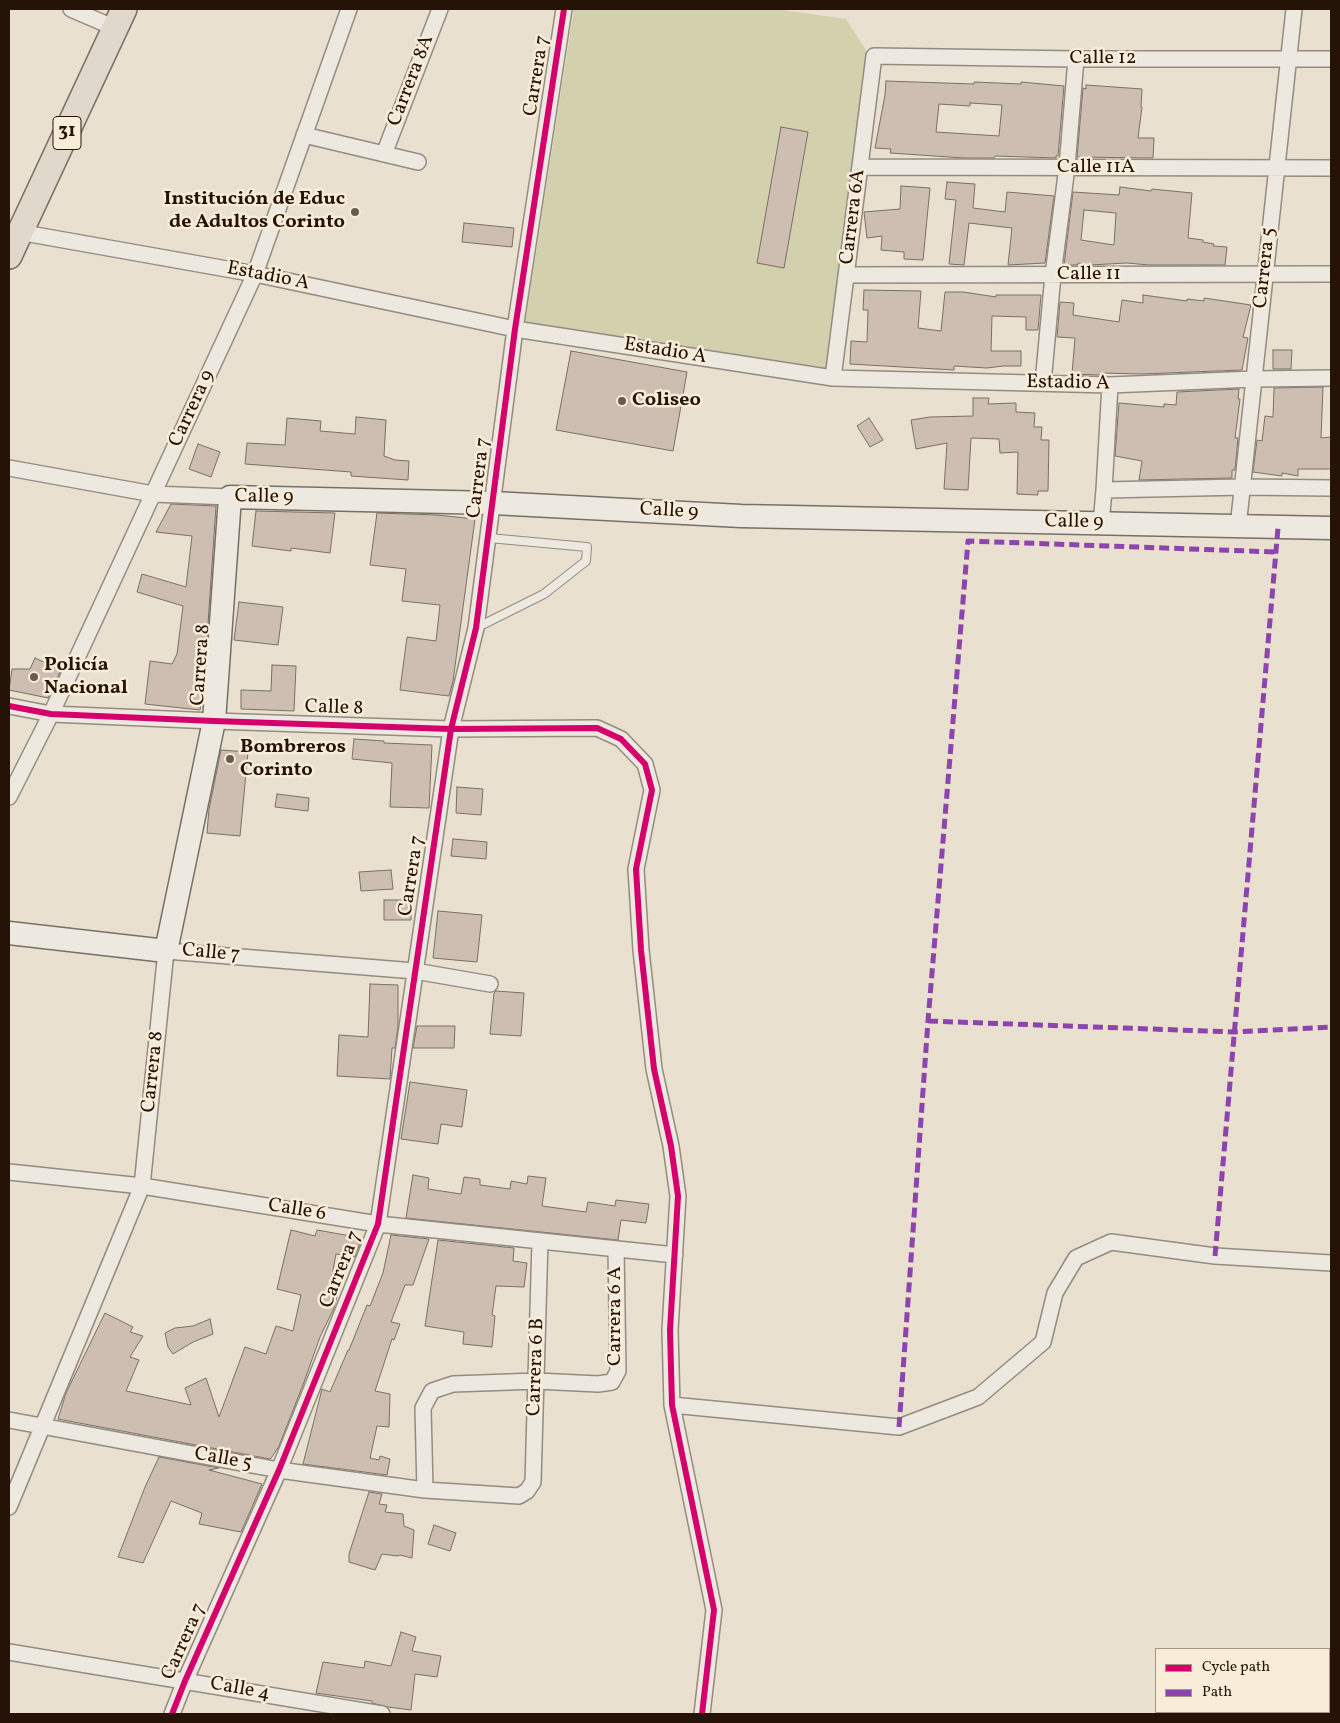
<!DOCTYPE html>
<meta charset="utf-8">
<style>
body{margin:0}
#map{position:relative;width:1340px;height:1723px;overflow:hidden;background:#e9e0cf;font-family:Vollkorn,serif}
canvas{display:block}
.frame{position:absolute;inset:0;border:10px solid #251307;pointer-events:none}
.legend{position:absolute;left:1155px;top:1648px;width:175px;height:65px;box-sizing:border-box;background:#f8edd9;border:1px solid #a49685;margin:0;padding:6px 9px;list-style:none;font-size:15px;color:#251307}
.legend li{display:flex;align-items:center;gap:10px;height:25px}
.legend b{width:25px;border:1px solid #a49685}
</style>
<div id="map">
<canvas width="1340" height="1723"></canvas>
<div class="frame"></div>
<ul class="legend">
<li><b style="height:6px;background:#d6006c"></b>Cycle path</li>
<li><b style="height:6px;background:#8e44ad"></b>Path</li>
</ul>
</div>
<script>
const ctx = document.querySelector('canvas').getContext('2d');
ctx.lineJoin = 'round';
function fill(path, color) { ctx.fillStyle = color; ctx.fill(path, 'evenodd'); }
const poly = rows => new Path2D(rows.map(r => 'M' + r).join(''));
function trace(path, color, width, dash) { ctx.strokeStyle = color; ctx.lineWidth = width; ctx.lineCap = dash ? 'butt' : 'round'; ctx.setLineDash(dash || []); ctx.stroke(path); }
function label(font, color, halo, rows, align = 'center') {
  ctx.font = font + ' Vollkorn,serif'; ctx.lineWidth = 5; ctx.setLineDash([]); ctx.textBaseline = 'middle'; ctx.strokeStyle = halo; ctx.fillStyle = color; for (const [text, x, y, turn = 0] of rows) {
    ctx.save(); ctx.translate(x, y); ctx.rotate((+turn || 0) * Math.PI / 180); ctx.textAlign = isNaN(turn) ? turn : align; if (halo) ctx.strokeText(text, 0, 0); ctx.fillText(text, 0, 0); ctx.restore();
  }
}
fill(poly([
 [574,9,775,9,846,19,867,52,828,371,525,324]
]), '#d2d0ad');
const building = poly([
 [886,81,974,84,974,82,1021,84,1021,82,1064,86,1058,156,1056,156,1056,158,995,156,994,158,964,158,890,153,891,149,875,148,885,95,886,81],
 [970,103,1002,105,999,136,936,132,939,104,970,106,970,103],
 [1086,85,1142,89,1141,107,1142,107,1138,138,1154,138,1153,158,1077,157,1083,88,1086,89,1086,85],
 [781,127,808,132,784,268,757,263,781,127],
 [947,182,975,184,973,208,1005,212,1007,192,1054,196,1045,263,1008,265,1012,228,969,223,964,265,949,264,956,200,945,199,947,182],
 [901,186,930,188,923,260,904,259,904,252,881,250,882,236,867,238,864,212,900,209,901,186],
 [1120,187,1151,191,1152,189,1192,193,1188,238,1203,240,1203,242,1214,244,1213,246,1227,247,1225,265,1149,265,1127,263,1090,265,1078,263,1078,265,1064,265,1073,192,1119,195,1120,187],
 [1084,210,1116,213,1114,245,1081,240,1084,210],
 [464,223,514,228,512,247,462,242,464,223],
 [864,290,921,291,918,328,941,331,945,292,963,292,996,297,996,295,1041,295,1038,330,1026,330,1026,317,992,316,991,351,1021,351,1021,366,1003,366,987,368,954,366,954,370,850,364,851,341,867,342,868,310,863,310,864,290],
 [1143,295,1187,301,1187,299,1204,301,1204,298,1251,305,1243,337,1248,338,1242,370,1142,374,1101,373,1100,375,1072,374,1075,338,1057,337,1060,302,1074,303,1073,315,1119,322,1122,300,1143,303,1143,295],
 [1273,350,1292,350,1291,369,1273,369,1273,350],
 [571,351,687,372,673,451,556,430,571,351],
 [1323,387,1321,438,1331,437,1331,469,1298,469,1298,476,1282,473,1282,476,1253,472,1257,440,1262,441,1265,416,1273,417,1274,388,1323,387],
 [1239,389,1238,399,1240,399,1235,438,1238,438,1235,470,1232,470,1232,478,1139,480,1142,461,1115,456,1119,403,1164,407,1164,404,1176,405,1177,392,1239,389],
 [973,398,989,398,988,404,1016,403,1016,412,1035,413,1034,427,1042,427,1041,440,1049,440,1048,491,1038,491,1038,495,1017,494,1018,452,1000,453,999,439,971,438,968,490,944,489,947,443,916,449,911,420,930,417,973,416,973,398],
 [356,417,386,420,384,456,395,460,409,461,408,480,351,476,351,472,245,464,247,443,285,445,287,418,321,421,320,431,355,434,356,417],
 [869,418,883,440,870,447,857,426,869,418],
 [198,444,220,452,211,477,189,469,198,444],
 [171,504,216,506,204,683,200,710,145,704,150,661,172,664,177,654,183,606,137,592,142,574,186,587,192,536,156,532,171,504],
 [256,511,335,513,330,553,291,548,291,551,252,546,256,511],
 [377,513,437,515,475,519,453,681,449,696,400,690,407,637,436,641,440,605,402,601,406,569,370,565,377,513],
 [239,602,283,607,278,645,234,640,239,602],
 [35,658,61,670,48,698,9,690,12,669,30,669,35,658],
 [272,665,296,666,294,711,241,709,241,690,271,691,272,665],
 [354,739,384,741,384,743,432,745,429,808,390,807,392,763,352,759,354,739],
 [221,750,248,752,240,836,207,833,209,809,221,750],
 [457,787,483,789,481,815,456,813,457,787],
 [277,794,309,798,308,811,275,807,277,794],
 [453,839,487,842,486,859,451,856,453,839],
 [391,870,393,889,361,891,359,872,391,870],
 [384,900,411,900,411,920,384,920,384,900],
 [438,911,482,915,477,962,433,958,438,911],
 [370,984,398,985,398,1026,395,1048,392,1048,390,1079,337,1076,339,1035,368,1037,370,984],
 [496,991,524,993,521,1036,490,1034,494,993,496,991],
 [417,1026,455,1026,454,1048,413,1048,417,1026],
 [410,1082,467,1090,462,1127,441,1124,438,1144,401,1139,410,1082],
 [413,1175,429,1178,428,1189,461,1194,464,1177,480,1179,480,1185,510,1189,511,1181,527,1184,528,1176,546,1178,542,1206,586,1212,588,1202,615,1206,616,1200,649,1204,646,1223,621,1220,618,1240,406,1218,413,1175],
 [291,1230,315,1236,317,1230,362,1238,355,1257,336,1254,330,1287,339,1289,334,1308,320,1337,304,1382,279,1446,272,1457,270,1459,58,1419,66,1393,105,1313,133,1327,130,1332,143,1336,130,1357,139,1360,126,1391,191,1405,185,1388,206,1378,219,1417,245,1347,266,1354,276,1326,293,1331,301,1295,277,1289,291,1230],
 [391,1235,429,1239,413,1285,405,1285,391,1322,400,1324,394,1340,392,1339,375,1391,390,1394,389,1427,377,1426,370,1458,379,1460,380,1456,390,1459,387,1475,303,1464,322,1389,330,1392,348,1350,349,1350,367,1305,370,1306,383,1273,391,1235],
 [438,1240,514,1248,513,1261,527,1263,524,1287,496,1286,492,1315,495,1316,492,1347,463,1344,464,1332,425,1326,438,1240],
 [210,1319,213,1334,193,1342,173,1354,168,1347,165,1333,175,1328,193,1326,210,1319],
 [159,1457,219,1468,209,1470,262,1484,241,1532,199,1524,202,1513,171,1501,143,1563,118,1557,145,1487,159,1457],
 [369,1492,382,1494,379,1504,387,1505,385,1512,403,1514,404,1526,414,1530,412,1558,400,1555,397,1556,382,1554,375,1570,349,1562,349,1554,369,1492],
 [434,1525,456,1533,450,1551,428,1544,434,1525],
 [401,1632,416,1637,412,1651,441,1656,437,1677,415,1674,411,1710,388,1707,372,1703,372,1701,316,1693,323,1662,364,1668,365,1661,391,1666,401,1632]
]);
fill(building, '#cebeb2');
trace(building, '#787066', 1);
const lane = poly([
 [476,628,544,594,586,561,587,547,489,538]
]);
const street = poly([
 [71,9,115,28],
 [304,135,418,162],
 [384,154,440,9],
 [860,167,1331,168],
 [13,231,255,274,515,329,833,378,1110,385,1254,379,1331,378],
 [846,275,1331,274],
 [833,378,874,56,1076,59,1331,59],
 [1043,383,1053,275,1067,167,1076,59],
 [9,468,153,494,230,497],
 [1104,490,1110,385],
 [1101,524,1104,490,1243,487,1331,488],
 [1238,527,1294,9],
 [9,706,51,714,214,721,451,729,597,728,621,739,645,764,652,790,636,869,641,950,654,1069,671,1146,678,1196,670,1330,672,1405,714,1610,702,1714],
 [9,797,51,714,255,274,349,9],
 [9,1172,142,1186,378,1224,675,1255],
 [672,1405,899,1427,978,1397,1043,1342,1055,1293,1076,1258,1111,1242,1215,1256,1331,1263],
 [9,1420,279,1470,425,1490,519,1496,527,1491,533,1482,540,1241],
 [425,1490,423,1408,432,1391,453,1384,537,1381,598,1384,612,1382,618,1371,616,1249],
 [9,1507,142,1186,166,951,415,971,490,984],
 [9,1652,382,1714],
 [172,1714,185,1681,279,1470,378,1224,451,729,476,628,515,329,564,9]
]);
const secondary = poly([
 [9,933,166,951,214,721,230,497,493,503,741,516,1331,528]
]);
const primary = poly([
 [9,256,124,9]
]);
trace(lane, '#948c81', 10);
trace(street, '#948c81', 18);
trace(secondary, '#787066', 25);
trace(primary, '#787066', 28);
trace(lane, '#ede8e0', 8);
trace(street, '#ede8e0', 15);
trace(secondary, '#ede8e0', 22);
trace(primary, '#e0d8ca', 25);
trace(poly([
 [928,1021,1234,1032,1331,1027],
 [1215,1256,1278,528],
 [899,1427,928,1021,968,541,1276,552]
]), '#8e44ad', 5, [10, 5]);
trace(poly([
 [9,706,51,714,214,721,451,729,597,728,621,739,645,764,652,790,636,869,641,950,654,1069,671,1146,678,1196,670,1330,672,1405,714,1610,702,1714],
 [172,1714,185,1681,279,1470,378,1224,451,729,476,628,515,329,564,9]
]), '#d6006c', 6);
for (const [x, y, r, color] of [
 [355,212,5,"#6a5b4d"],
 [622,401,5,"#6a5b4d"],
 [34,677,5,"#6a5b4d"],
 [230,759,5,"#6a5b4d"]
]) { const dot = new Path2D(); dot.arc(x, y, r, 0, 2 * Math.PI); ctx.fillStyle = color; ctx.fill(dot); trace(dot, '#f8edd9', 2); }
for (const [x, y, w] of [
 [67,133,28]
]) { const box = new Path2D(); box.roundRect(x - w / 2, y - 16.5, w, 33, 4); ctx.fillStyle = '#f8edd9'; ctx.fill(box); trace(box, '#251307', 1); }
label('bold 19px', '#251307', null, [
 ["31",67,133]
]);
label('20px', '#251307', '#f8edd9', [
 ["Calle 12",1103,59],
 ["Carrera 7",538,76,-81],
 ["Carrera 8A",412,81,-69],
 ["Calle 11A",1096,168],
 ["Carrera 6A",854,217,-83],
 ["Carrera 5",1266,268,-84],
 ["Calle 11",1089,275],
 ["Estadio A",268,277,11],
 ["Estadio A",665,352,9],
 ["Estadio A",1068,384,1],
 ["Carrera 9",193,409,-65],
 ["Carrera 7",480,478,-83],
 ["Calle 9",264,498,1],
 ["Calle 9",669,512,3],
 ["Calle 9",1074,523,1],
 ["Carrera 8",202,665,-86],
 ["Calle 8",334,709,2],
 ["Carrera 7",413,876,-81],
 ["Calle 7",211,954,5],
 ["Carrera 8",154,1072,-84],
 ["Calle 6",297,1211,9],
 ["Carrera 7",342,1270,-68],
 ["Carrera 6 A",616,1316,-90],
 ["Carrera 6 B",537,1367,-88],
 ["Calle 5",223,1460,10],
 ["Carrera 7",185,1642,-66],
 ["Calle 4",240,1690,10]
]);
label('bold 20px', '#251307', '#f8edd9', [
 ["Institución de Educ",345,200,"right"],
 ["de Adultos Corinto",345,223,"right"],
 ["Coliseo",632,401],
 ["Policía",44,666],
 ["Nacional",44,689],
 ["Bombreros",240,748],
 ["Corinto",240,771]
], 'left');
</script>
